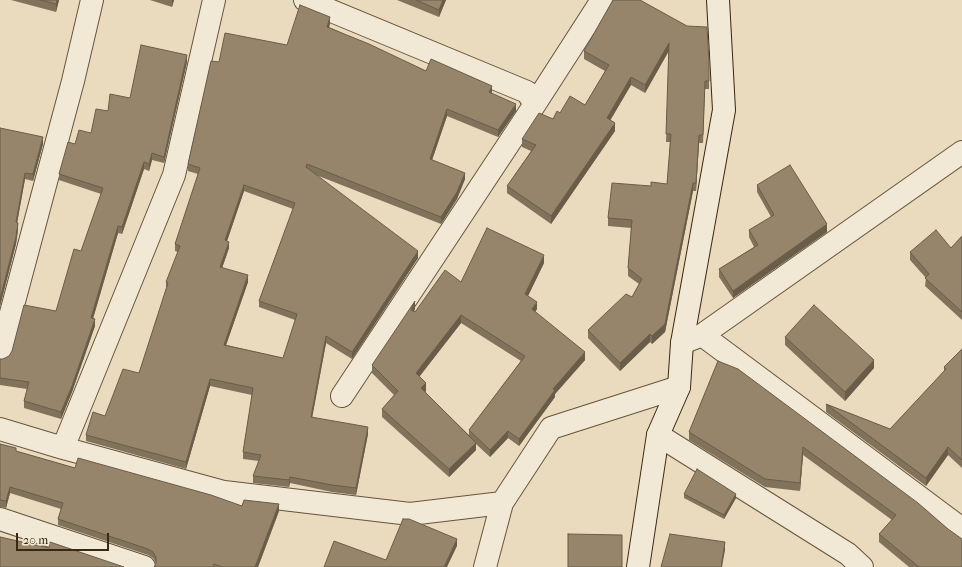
<!DOCTYPE html>
<style>
body{margin:0}
#map{position:relative;width:962px;height:567px;overflow:hidden;background:#eadbbe;font-family:"IM FELL French Canon",serif}
canvas{display:block}
.scale{position:absolute;left:16px;top:533px;width:93px;height:18px;box-sizing:border-box;border:2px solid #3a2810;border-top:0;padding-left:5px;font-size:12px;line-height:14px;white-space:nowrap;color:#3a2810;-webkit-text-stroke:3px #f1e8d5;paint-order:stroke}
</style>
<div id="map">
<canvas width="962" height="567"></canvas>
<div class="scale">20 m</div>
</div>
<script>
const ctx = document.querySelector('canvas').getContext('2d');
ctx.lineJoin = 'round';
const poly = rows => new Path2D(rows.map(r => 'M' + r).join(''));
function trace(path, color, width, dash) { ctx.strokeStyle = color; ctx.lineWidth = width; ctx.lineCap = dash ? 'butt' : 'round'; ctx.setLineDash(dash || []); ctx.stroke(path); }
function fill(path, color) { ctx.fillStyle = color; ctx.fill(path, 'evenodd'); }
const street = poly([
 [214,0,174,175,63,448,224,492,410,514,502,503,551,428,679,387],
 [305,0,527,92,535,104],
 [702,335,962,529],
 [682,343,702,335,962,152],
 [0,354,73,81,92,0],
 [342,396,535,104,602,0],
 [0,429,63,448],
 [658,435,848,554,862,567],
 [0,519,144,567],
 [485,567,502,503]
]);
const secondary = poly([
 [638,567,658,435,679,387,682,343,724,110,718,0]
]);
trace(street, '#66553c', 24);
trace(secondary, '#3a2810', 24);
trace(street, '#f1e8d5', 22);
trace(secondary, '#f1e8d5', 22);
fill(poly([
 [11,0,59,0,56,12],
 [150,0,174,0,172,7],
 [397,0,446,0,439,17],
 [613,0,709,61,709,89,705,89,703,143,699,143,696,191,693,191,665,332,652,344,650,342,620,371,588,338,588,330,632,297,639,284,628,276,628,268,631,228,608,226,608,218,651,186,667,184,670,142,666,142,669,51,645,93,631,85,610,120,615,131,551,224,507,193,507,186,531,151,522,147,522,139,553,119,560,113,585,105,605,71,584,59,584,51],
 [330,24,329,27,426,71,492,93,491,93,516,111,498,137,447,116,432,160,465,179,457,199,441,224,316,175,418,258,352,359,326,343,312,417,368,434,356,495,332,492,290,483,289,487,253,483,253,476,259,461,243,459,243,452,252,395,210,386,186,469,86,441,86,435,105,416,139,373,166,289,166,282,178,252,175,251,175,244,198,174,188,171,188,164,219,62,287,45],
 [244,191,293,209,259,301,259,307,295,320,283,358,226,345,248,282,222,268,229,248,227,241],
 [187,62,164,163,152,160,149,171,144,169,122,234,118,233,93,319,95,326,72,392,61,419,24,408,24,401,27,389,0,385,0,359,3,359,9,356,56,311,81,251,101,194,59,180,59,174,75,144,91,133,108,111],
 [0,128,43,144,33,181,25,179,17,223,18,230,16,244,0,306],
 [757,185,827,232,733,298,719,277,719,269,754,247,749,237,749,230,771,217,757,192],
 [962,236,962,320,925,286,926,278,910,260,910,252,951,248],
 [544,263,528,296,537,309,535,312,585,360,555,394,555,397,519,446,508,438,490,457,476,444,476,450,449,477,382,417,382,409,394,395,372,373,372,365,415,309,414,311,415,312,461,282],
 [461,323,521,361,469,430,469,435,425,392,426,391,419,377],
 [785,337,874,368,845,401,785,345],
 [962,349,962,468,948,455,926,486,826,412,826,404,890,429,944,372,944,367],
 [718,361,962,567,909,567,879,542,879,534,892,520,803,455,800,491,765,487,689,440,689,432],
 [0,444,16,451,75,468,242,506,279,511,258,567,154,567,156,564,153,558,148,555,58,525,58,519,61,509,10,493,6,508,0,507],
 [684,494,736,498,724,519,684,498]
]), '#81725b');
fill(poly([
 [57,0,59,0,56,12,56,4],
 [172,0,174,0,172,7],
 [443,0,446,0,439,17,439,10],
 [330,17,330,24,327,33,327,27],
 [669,43,669,50,645,93,645,85],
 [187,55,187,62,164,163,164,157],
 [631,77,631,85,607,126,607,118],
 [492,86,492,93,489,99,489,92],
 [516,104,516,111,498,137,498,130],
 [447,109,447,116,430,166,430,159],
 [615,123,615,131,551,224,551,216],
 [699,135,699,143,696,191,696,183],
 [43,137,43,144,33,181,33,174],
 [152,153,152,160,149,171,149,164],
 [144,162,144,169,122,234,122,227],
 [25,173,25,179,16,229,16,222],
 [465,173,465,179,457,199,441,224,441,217],
 [693,183,693,191,665,332,652,344,652,336],
 [244,185,244,191,225,247,225,240],
 [18,223,18,230,16,244,0,306,0,299],
 [827,224,827,232,733,298,733,291],
 [118,226,118,233,91,325,91,318],
 [229,242,229,248,220,274,220,267],
 [418,251,418,258,352,359,352,352],
 [544,255,544,263,525,302,525,294],
 [248,275,248,282,224,351,224,345],
 [415,301,415,309,411,318,411,310],
 [537,302,537,309,532,317,532,309],
 [461,315,461,323,416,381,416,373],
 [95,319,95,326,72,392,61,419,61,412],
 [650,334,650,342,620,371,620,363],
 [326,336,326,343,311,424,311,417],
 [585,352,585,360,555,394,555,397,519,446,519,439,553,389],
 [874,360,874,368,845,401,845,392],
 [210,379,210,386,186,469,186,462],
 [426,383,426,391,421,396,421,388],
 [368,427,368,434,356,495,356,488],
 [508,431,508,438,490,457,490,450],
 [476,443,476,450,449,477,449,469],
 [803,447,803,455,800,491,800,483],
 [948,447,948,455,926,486,926,478],
 [290,477,290,483,289,487,289,480],
 [10,487,10,493,6,508,6,501],
 [736,494,736,498,724,519,724,515],
 [279,504,279,511,258,567,255,567],
 [457,539,457,546,447,567,444,567],
 [725,542,725,550,722,567,721,567]
]), '#695d4a');
const building = poly([
 [41,0,57,0,56,4,41,0],
 [416,0,443,0,439,10,416,0],
 [613,0,640,0,687,26,707,27,709,61,709,81,705,81,703,135,699,135,696,183,693,183,665,324,652,336,650,334,620,363,588,330,626,294,632,297,642,279,628,268,632,220,608,218,612,183,651,186,651,182,667,184,671,134,666,134,669,43,645,85,631,77,607,118,615,123,551,216,507,186,536,145,522,139,539,113,553,119,557,111,560,113,570,96,585,105,609,65,584,51,613,0],
 [300,5,330,17,327,27,369,44,426,71,431,59,492,86,489,92,516,104,498,130,447,109,430,159,465,173,457,192,441,217,307,164,306,167,418,251,352,352,326,336,311,417,368,427,356,488,332,485,290,477,289,480,253,476,261,455,243,452,253,388,210,379,186,462,86,435,93,412,105,416,123,369,139,373,168,283,166,282,180,246,175,244,200,168,188,164,211,61,219,62,225,33,287,45,300,5],
 [244,185,295,203,259,301,297,314,283,358,224,345,248,275,220,267,229,242,225,240,244,185],
 [141,45,187,55,164,157,152,153,149,164,144,162,122,227,118,226,91,318,95,319,72,386,61,412,24,401,29,382,0,378,0,359,3,359,9,356,12,351,24,305,56,311,74,249,81,251,103,188,59,174,68,142,75,144,79,130,91,133,96,109,108,111,110,94,130,98,141,45],
 [0,128,43,137,33,174,25,173,16,222,18,223,16,237,0,299,0,128],
 [790,165,827,224,733,291,719,269,758,245,749,230,774,215,757,185,790,165],
 [487,228,544,255,525,294,537,302,532,309,585,352,553,389,555,390,519,439,508,431,490,450,469,430,525,356,461,315,416,373,426,383,421,388,476,443,449,469,382,409,398,391,372,365,415,301,411,310,415,312,445,270,461,282,487,228],
 [936,230,951,248,962,236,962,312,925,278,929,274,910,252,936,230],
 [814,305,874,360,845,392,785,337,814,305],
 [962,349,962,460,948,447,926,478,826,404,890,429,946,369,944,367,962,349],
 [718,361,738,369,918,503,948,529,962,539,962,567,919,567,879,534,896,515,803,447,800,483,765,479,689,432,718,361],
 [0,444,16,448,16,451,75,468,78,458,211,495,242,506,244,500,279,504,255,567,222,567,214,564,213,567,154,567,156,564,156,557,153,552,148,549,58,519,63,503,10,487,6,501,0,500,0,444],
 [697,469,736,494,724,515,684,494,697,469],
 [403,519,409,519,457,539,444,567,324,567,334,541,386,560,403,519],
 [568,534,622,535,622,567,568,567,568,534],
 [670,534,725,542,721,567,661,567,670,534],
 [0,537,49,548,50,542,124,567,0,567,0,537]
]);
fill(building, '#96856a');
trace(building, '#695d4a', 1);
</script>
